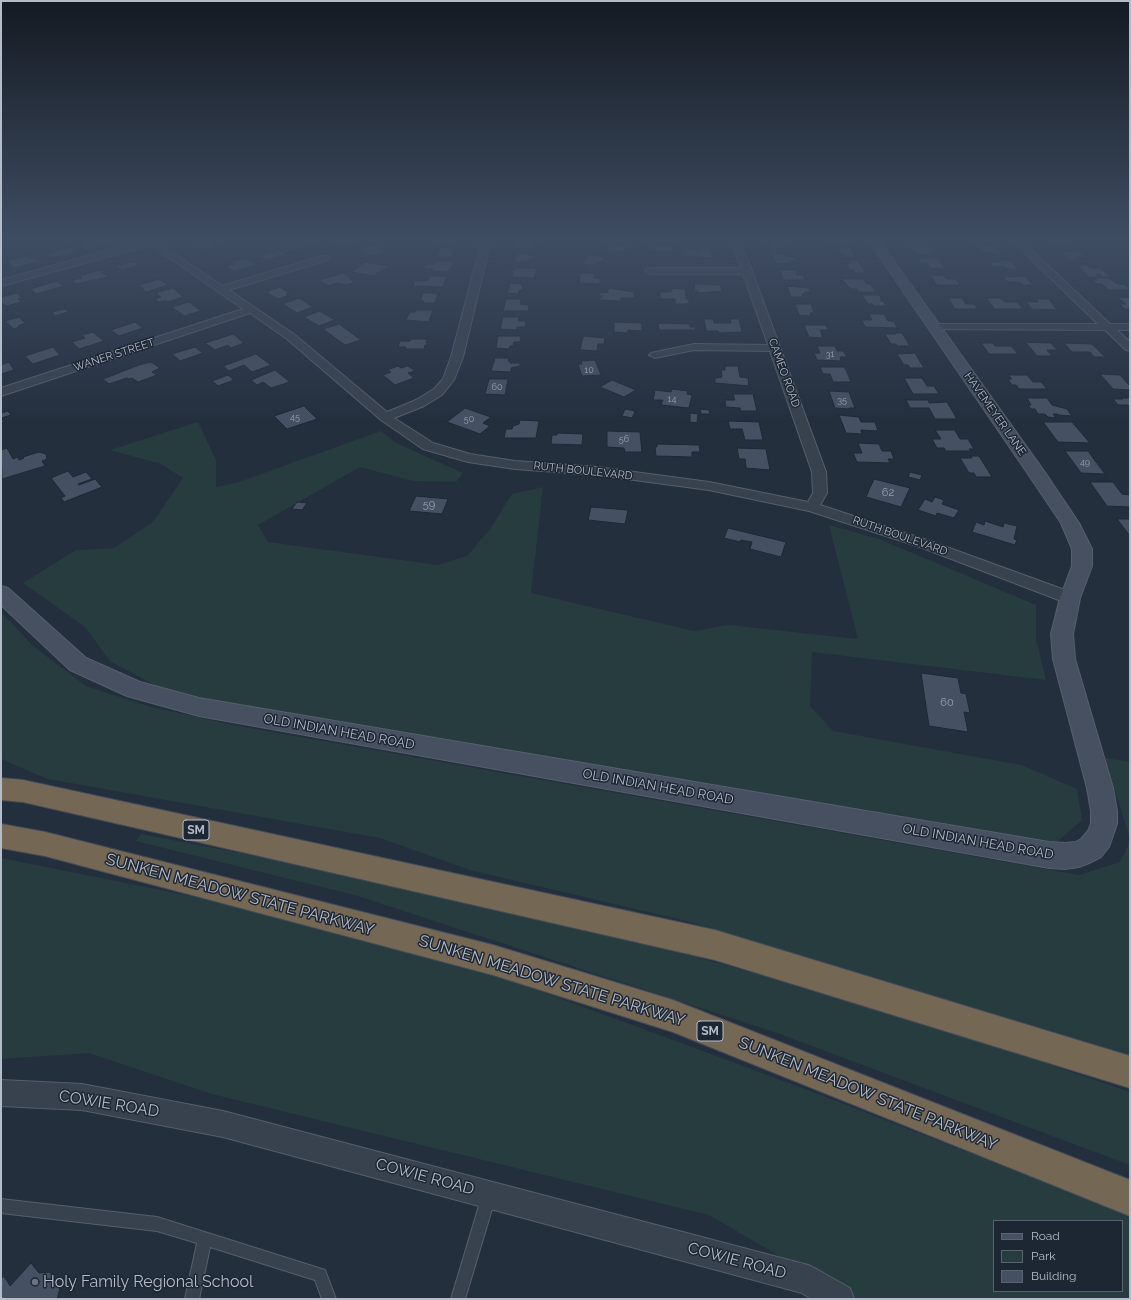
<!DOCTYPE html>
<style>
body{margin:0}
#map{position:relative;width:1131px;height:1300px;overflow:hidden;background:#242f3e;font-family:Raleway,sans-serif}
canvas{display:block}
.frame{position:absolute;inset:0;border:2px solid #b4bcc9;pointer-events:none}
.legend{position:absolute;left:993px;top:1220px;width:130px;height:72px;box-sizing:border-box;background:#1d2633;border:1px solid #59626f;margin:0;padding:5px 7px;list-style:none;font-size:12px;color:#b4bcc9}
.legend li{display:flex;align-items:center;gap:8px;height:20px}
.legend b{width:20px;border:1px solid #59626f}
</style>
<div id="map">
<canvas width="1131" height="1300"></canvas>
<div class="frame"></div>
<ul class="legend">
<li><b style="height:5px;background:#465061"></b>Road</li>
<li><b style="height:11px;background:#263c3f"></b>Park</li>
<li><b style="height:11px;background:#455162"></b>Building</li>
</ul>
</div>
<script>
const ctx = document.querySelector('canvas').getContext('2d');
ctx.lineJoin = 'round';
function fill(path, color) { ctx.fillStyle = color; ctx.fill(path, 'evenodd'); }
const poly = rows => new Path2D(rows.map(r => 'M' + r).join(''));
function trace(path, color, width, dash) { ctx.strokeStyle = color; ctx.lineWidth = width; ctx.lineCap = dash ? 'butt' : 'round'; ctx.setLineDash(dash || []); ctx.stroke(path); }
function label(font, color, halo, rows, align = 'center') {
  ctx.font = font + ' Raleway,sans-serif'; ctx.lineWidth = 3; ctx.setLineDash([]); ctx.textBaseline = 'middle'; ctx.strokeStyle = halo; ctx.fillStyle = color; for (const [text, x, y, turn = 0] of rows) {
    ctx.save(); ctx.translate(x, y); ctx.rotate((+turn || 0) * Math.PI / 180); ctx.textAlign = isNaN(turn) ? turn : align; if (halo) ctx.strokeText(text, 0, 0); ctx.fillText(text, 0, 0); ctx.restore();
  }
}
fill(poly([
 [198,422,216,460,216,487,239,482,381,431,396,443,463,473,456,482,413,481,360,467,258,525,268,542,438,565,467,556,490,529,512,494,543,487,531,593,694,631,728,625,858,639,829,525,879,539,1036,605,1036,639,1046,680,812,652,810,706,833,731,1021,765,1077,789,1082,820,1056,843,281,714,162,689,110,661,85,627,23,583,76,550,114,548,153,522,183,478,161,464,110,450],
 [1,612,33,646,86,686,151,707,233,725,1079,875,1120,862,1130,842,1130,1056,1091,1043,686,921,470,870,380,838,48,779,1,759],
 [1105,758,1130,762,1130,839],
 [141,834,412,886,588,928,878,1006,1130,1092,1130,1165,780,1034,358,896,136,841],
 [1,858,275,913,516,982,808,1090,1130,1215,1130,1299,853,1299,709,1215,212,1094,89,1053,1,1059],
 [994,1221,1122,1221,1122,1291,994,1291]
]), '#263c3f');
const building = poly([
 [97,240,107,240,111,243,86,250,80,245,97,240],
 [207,240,218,240,219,242,213,245,216,247,209,249,205,247,201,248,195,244,207,240],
 [290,240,314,240,318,242,293,251,283,245,287,244,284,242,290,240],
 [331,240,356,240,353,244,330,242,331,240],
 [368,240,379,240,380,241,373,244,364,242,368,240],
 [434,240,455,240,454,243,433,243,434,240],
 [516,240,536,241,535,243,539,244,534,244,533,249,515,248,516,240],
 [764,240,789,241,791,244,784,244,786,248,772,248,770,244,765,244,764,240],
 [828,240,844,240,846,243,829,243,828,240],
 [1048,240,1068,240,1071,243,1061,243,1064,246,1053,246,1048,240],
 [621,244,631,248,612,254,605,250,609,249,607,248,621,244],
 [908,244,923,244,926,247,932,247,936,252,929,252,931,255,915,254,908,244],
 [376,245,387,252,370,256,360,248,376,245],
 [671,245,676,252,650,251,647,246,671,245],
 [975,246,995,246,1003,255,980,252,975,246],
 [71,247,77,252,52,258,46,254,71,247],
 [849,247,856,257,845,257,844,255,841,255,837,248,849,247],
 [440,248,455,248,451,258,435,257,440,248],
 [698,248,710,248,713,258,687,256,685,251,699,250,698,248],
 [279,250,286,254,266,260,260,256,279,250],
 [1060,251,1080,251,1088,257,1078,257,1081,260,1070,260,1060,251],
 [517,253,529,254,529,255,534,256,534,259,529,259,525,262,515,262,517,253],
 [590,254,606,258,593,266,581,263,587,259,584,258,590,254],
 [771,254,782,254,788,257,795,257,797,261,789,261,791,263,777,264,771,254],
 [27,256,30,259,35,258,39,261,14,268,7,261,27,256],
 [926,257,938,259,945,269,931,268,927,263,921,263,917,259,927,259,926,257],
 [246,258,257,265,234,271,226,266,234,264,230,262,246,258],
 [849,260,858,260,865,273,854,273,853,270,850,270,846,263,851,263,849,260],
 [999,260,1009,260,1018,269,1007,269,1005,266,993,267,989,262,1001,262,999,260],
 [133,261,139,265,122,270,116,266,133,261],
 [436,261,451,261,454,262,448,272,432,271,433,269,423,269,425,264,435,264,436,261],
 [365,262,388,266,388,267,373,276,352,272,365,262],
 [1077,265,1087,265,1091,268,1101,268,1111,277,1103,277,1100,274,1096,274,1099,277,1089,277,1077,265],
 [515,268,536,268,536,274,534,278,512,277,513,273,510,273,511,270,514,270,515,268],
 [100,270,108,277,76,284,72,280,82,278,79,276,100,270],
 [780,270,795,270,797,275,803,275,805,280,784,280,780,270],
 [343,273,352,279,350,279,354,282,353,283,347,285,338,283,328,286,319,280,343,273],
 [580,273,594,273,594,278,600,278,600,284,579,283,580,273],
 [930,275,943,275,947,279,956,279,960,285,937,285,930,275],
 [430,276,447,276,443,287,413,286,415,281,428,281,430,276],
 [1025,276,1033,285,1022,285,1020,282,1008,282,1003,277,1025,276],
 [1094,278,1108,278,1118,284,1124,284,1130,290,1109,290,1102,284,1097,284,1092,280,1097,280,1094,278],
 [159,279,168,285,146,292,139,285,159,279],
 [841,279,862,279,867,284,871,284,875,292,859,292,857,289,851,289,841,279],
 [57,281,64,286,36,294,30,289,57,281],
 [510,283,522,284,523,289,519,291,518,294,507,293,510,283],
 [694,284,720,285,722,291,698,293,698,291,695,291,694,284],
 [787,286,809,288,811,292,805,292,806,294,802,294,803,297,791,297,787,286],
 [280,287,289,293,286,294,289,295,278,299,266,292,280,287],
 [173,288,183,297,167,302,165,301,159,302,155,299,161,297,156,293,173,288],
 [608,288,634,292,634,298,621,298,621,301,599,300,600,298,603,296,599,296,599,293,608,292,608,288],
 [672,288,685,289,686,299,689,299,689,304,675,304,675,299,660,299,660,292,669,292,672,291,672,288],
 [17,293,22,298,18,299,21,302,7,306,1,303,1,297,17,293],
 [423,293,438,293,435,303,423,303,424,301,421,301,421,299,423,293],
 [862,295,879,295,882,300,880,300,881,301,883,301,886,306,873,306,872,304,868,304,862,295],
 [1130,297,1130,309,1125,309,1119,304,1126,304,1118,298,1130,297],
 [299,298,313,307,297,313,283,304,299,298],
 [948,298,962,298,966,304,974,304,978,309,955,309,948,298],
 [987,298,1000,298,1005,302,1017,302,1023,309,994,309,987,298],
 [506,299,521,299,520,304,529,305,528,311,503,311,506,299],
 [1036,299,1049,299,1057,310,1032,309,1026,302,1039,302,1036,299],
 [189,302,201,311,184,316,172,307,189,302],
 [795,304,811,304,814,313,810,313,811,316,799,315,795,304],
 [65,309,68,312,55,316,52,312,65,309],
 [416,310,433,310,429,322,406,320,410,312,415,312,416,310],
 [319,311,335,320,319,326,304,317,319,311],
 [869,314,884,314,888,321,894,321,897,328,865,327,862,320,872,320,869,314],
 [19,317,25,323,18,326,19,327,14,329,5,321,19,317],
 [503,317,519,317,518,321,526,321,525,327,517,327,517,330,500,329,503,317],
 [704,319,713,319,714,323,731,323,730,319,739,319,742,332,719,333,718,331,706,331,704,319],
 [135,322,143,328,119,336,111,330,135,322],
 [614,322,642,323,642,331,628,330,628,333,614,332,614,322],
 [663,323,690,324,690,327,695,327,696,330,659,330,658,324,663,323],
 [339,324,361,340,345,345,323,329,339,324],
 [804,325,826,325,828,330,820,330,823,338,809,337,804,325],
 [93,332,104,341,79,349,72,342,85,338,82,335,93,332],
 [895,333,902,333,910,346,897,346,896,344,891,344,885,334,896,334,895,333],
 [233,334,244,343,231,348,228,345,215,350,205,343,233,334],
 [498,336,521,336,520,342,514,342,513,346,510,346,509,349,496,348,498,336],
 [583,336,605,338,604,344,598,344,597,351,580,350,583,336],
 [411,339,427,339,426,343,428,343,427,345,425,345,424,349,405,349,406,347,398,347,400,341,410,341,411,339],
 [1023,342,1051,343,1057,350,1047,350,1052,356,1037,356,1027,344,1023,342],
 [981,343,993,343,995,346,1011,346,1018,354,989,354,981,343],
 [1064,343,1092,344,1105,357,1094,357,1090,352,1072,352,1064,343],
 [817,346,835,346,837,351,843,351,847,357,840,357,841,361,817,360,814,353,820,353,817,346],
 [53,347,60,355,33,364,25,356,53,347],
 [195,347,203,353,180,361,172,354,195,347],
 [915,353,924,368,910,368,908,365,904,365,897,354,915,353],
 [256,354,271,365,252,372,244,365,229,371,223,366,256,354],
 [495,358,509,358,508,361,510,361,510,363,520,363,520,366,511,368,511,372,491,371,495,358],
 [595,360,601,375,582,376,578,364,582,364,581,361,595,360],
 [9,362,14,370,1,374,1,365,9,362],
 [151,362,160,368,152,372,157,375,138,382,132,378,129,379,127,378,109,384,103,379,139,365,151,362],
 [398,366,401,368,408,366,415,371,408,373,414,378,395,385,383,375,391,372,387,370,398,366],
 [725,366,738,366,740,377,748,378,749,386,715,383,715,378,722,377,721,370,725,370,725,366],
 [820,367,844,367,846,370,851,382,833,382,830,374,823,374,820,367],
 [275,370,290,382,271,388,263,382,257,385,251,380,275,370],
 [1100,374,1120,375,1130,386,1130,390,1113,389,1100,374],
 [228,375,234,380,218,386,212,381,228,375],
 [1008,375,1027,375,1033,382,1041,382,1047,389,1019,389,1016,385,1012,385,1008,379,1012,379,1008,375],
 [904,378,922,378,927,386,934,386,939,394,913,394,904,378],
 [489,379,508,379,505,395,485,394,489,379],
 [612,380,636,390,624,397,600,387,612,380],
 [672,389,688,391,687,394,692,395,689,408,661,405,663,400,653,400,655,390,671,392,672,389],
 [829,391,849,392,855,408,849,408,849,409,835,408,829,391],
 [733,394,753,394,757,411,741,411,740,408,726,407,725,400,735,400,733,394],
 [1027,398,1047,398,1052,405,1067,409,1072,416,1059,415,1057,414,1053,414,1056,418,1048,417,1045,414,1038,414,1035,409,1031,409,1028,405,1031,405,1027,398],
 [1122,398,1130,398,1130,407,1128,405,1118,405,1113,399,1123,399,1122,398],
 [906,400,928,400,929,403,947,402,957,419,935,419,929,408,910,408,906,400],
 [304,406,317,419,287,429,274,416,304,406],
 [465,408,491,417,483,423,490,426,480,434,447,422,465,408],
 [625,409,635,411,632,418,622,416,625,409],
 [700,409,709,410,710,414,701,414,700,409],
 [8,411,11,415,1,418,4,422,1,423,1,413,8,411],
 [690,413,698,414,697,423,690,422,690,413],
 [839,415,859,417,861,422,875,422,878,431,861,430,862,434,846,433,839,415],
 [520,420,539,421,536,438,504,438,506,429,512,429,513,426,519,424,520,420],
 [728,421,759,422,763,440,745,440,742,429,730,429,728,421],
 [1043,422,1072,422,1090,443,1058,442,1043,422],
 [935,430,955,430,960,439,968,439,974,449,969,449,971,451,946,451,944,448,937,448,932,439,941,439,935,430],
 [607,431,640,432,642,452,625,452,624,448,607,447,607,431],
 [557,433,583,434,582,445,551,444,552,435,557,435,557,433],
 [858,443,879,444,882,451,891,451,894,459,888,459,890,463,857,462,853,453,862,453,858,443],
 [657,444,699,445,700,452,692,452,692,457,656,456,655,447,657,447,657,444],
 [7,448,13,459,18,457,19,460,24,458,23,457,39,452,46,454,47,459,42,461,45,466,2,479,1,450,7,448],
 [737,448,766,449,770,470,746,468,745,459,739,459,737,448],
 [1065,451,1088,451,1105,474,1081,473,1065,451],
 [971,456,979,456,992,477,976,477,974,473,969,473,960,458,972,458,971,456],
 [68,471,73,477,86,472,92,479,78,484,79,485,95,479,102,487,64,502,61,498,65,496,51,478,68,471],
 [910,472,922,475,920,480,908,477,910,472],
 [874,479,910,488,901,507,866,497,874,479],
 [1090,482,1113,482,1122,494,1130,495,1130,507,1107,506,1090,482],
 [416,496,448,499,442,514,409,511,416,496],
 [935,497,944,500,942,504,959,510,954,518,937,513,936,516,918,510,925,499,932,502,935,497],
 [297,502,307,503,302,510,292,509,297,502],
 [591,507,628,510,625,524,588,520,591,507],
 [1117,519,1130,519,1130,536,1117,519],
 [985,521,1003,527,1004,523,1017,526,1014,539,1017,540,1015,545,972,532,976,522,984,525,985,521],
 [728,528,786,542,781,557,750,549,752,542,741,540,740,542,724,538,728,528],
 [921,673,958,678,961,693,966,694,970,713,964,712,968,732,929,726,921,673],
 [31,1263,39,1273,50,1272,60,1288,57,1299,1,1299,1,1279,4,1276,10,1286,31,1263]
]);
fill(building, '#455162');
trace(building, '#1f2835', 1);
const lane = poly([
 [488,1192,493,1194,495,1199,465,1299,451,1299,481,1199,483,1194,488,1192],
 [1,1199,157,1217,325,1270,336,1299,322,1299,315,1280,210,1247,199,1299,185,1299,197,1243,157,1231,1,1213,1,1199]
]);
const street = poly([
 [145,240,163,240,159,243,222,286,322,256,328,256,330,258,328,260,229,290,295,335,387,412,416,400,434,389,443,379,451,357,482,240,491,240,463,357,454,380,442,395,424,406,394,418,433,443,470,454,515,461,597,467,709,482,808,502,813,493,812,472,770,351,694,350,655,358,649,355,651,353,694,344,768,345,743,274,650,274,645,271,650,268,741,268,730,240,739,240,752,271,826,472,827,493,820,505,930,541,1076,594,1078,598,1076,602,1070,604,1064,602,920,547,809,511,709,490,597,475,515,469,468,462,423,449,381,420,287,339,250,313,1,396,1,388,243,309,151,245,1,286,1,280,145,240],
 [1011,240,1021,240,1110,324,1130,324,1130,330,1117,330,1130,342,1130,351,1126,350,1105,330,930,329,929,327,930,325,934,324,1098,324,1011,240],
 [1,1080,82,1084,223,1111,808,1265,818,1270,850,1288,854,1299,811,1299,802,1293,223,1137,82,1110,1,1106,1,1080]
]);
const secondary = poly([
 [868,240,879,240,1044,471,1079,523,1092,549,1092,566,1080,598,1073,634,1075,659,1113,788,1117,811,1117,824,1109,847,1101,857,1089,863,1079,867,1065,869,1049,868,199,716,127,696,70,670,1,605,1,586,8,588,86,658,140,682,199,698,1049,842,1065,843,1076,842,1081,839,1088,831,1091,824,1091,811,1087,788,1053,659,1051,634,1060,598,1072,566,1072,549,1061,523,1026,471,868,240]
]);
const highway = poly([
 [1,778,23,780,715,930,1130,1056,1130,1088,715,960,23,802,1,800,1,778],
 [1,824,45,832,493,945,673,1000,1130,1180,1130,1216,673,1032,493,975,45,856,1,848,1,824]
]);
trace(lane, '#565f6c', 2);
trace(street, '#565f6c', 2);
trace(secondary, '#565f6c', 2);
trace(highway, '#434c59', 2);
fill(lane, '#38414e');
fill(street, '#38414e');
fill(secondary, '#465061');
fill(highway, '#746855');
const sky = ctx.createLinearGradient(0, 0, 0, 422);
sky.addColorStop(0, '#141a22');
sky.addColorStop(0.57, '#3f4d63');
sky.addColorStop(1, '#3f4d6300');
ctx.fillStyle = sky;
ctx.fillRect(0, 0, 1131, 422);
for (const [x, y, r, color] of [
 [35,1282,4,"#6b7280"]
]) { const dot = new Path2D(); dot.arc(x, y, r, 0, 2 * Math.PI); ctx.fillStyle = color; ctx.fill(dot); trace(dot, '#1d2633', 1.5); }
label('9px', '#98a1af', null, [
 ["31",830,354],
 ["10",589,370],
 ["60",497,387],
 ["14",672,399],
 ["35",842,400],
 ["45",295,417],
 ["50",469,419],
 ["56",624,439],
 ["49",1085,462]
]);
label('11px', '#b4bcc9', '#1d2633', [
 ["WANER STREET",114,355,-18],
 ["CAMEO ROAD",784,373,70],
 ["HAVEMEYER LANE",995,414,55],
 ["RUTH BOULEVARD",583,471,6],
 ["RUTH BOULEVARD",900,536,19]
]);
label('11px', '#98a1af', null, [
 ["62",888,493],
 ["59",429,505],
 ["60",947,703]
]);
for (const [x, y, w] of [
 [196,830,26],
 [710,1031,26]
]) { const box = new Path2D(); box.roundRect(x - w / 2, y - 10, w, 20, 3); ctx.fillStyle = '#1d2633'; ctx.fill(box); trace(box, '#b4bcc9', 1); }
label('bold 12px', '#b4bcc9', null, [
 ["SM",196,830],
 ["SM",710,1031]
]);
label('13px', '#b4bcc9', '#1d2633', [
 ["OLD INDIAN HEAD ROAD",339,732,10],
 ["OLD INDIAN HEAD ROAD",658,787,10],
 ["OLD INDIAN HEAD ROAD",978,842,10]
]);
label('16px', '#b4bcc9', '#1d2633', [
 ["SUNKEN MEADOW STATE PARKWAY",240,895,15],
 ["SUNKEN MEADOW STATE PARKWAY",552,981,17],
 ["SUNKEN MEADOW STATE PARKWAY",868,1094,22],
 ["COWIE ROAD",109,1104,9],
 ["COWIE ROAD",425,1177,15],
 ["COWIE ROAD",737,1261,15]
]);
label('16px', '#b4bcc9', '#1d2633', [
 ["Holy Family Regional School",43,1282]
], 'left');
</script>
